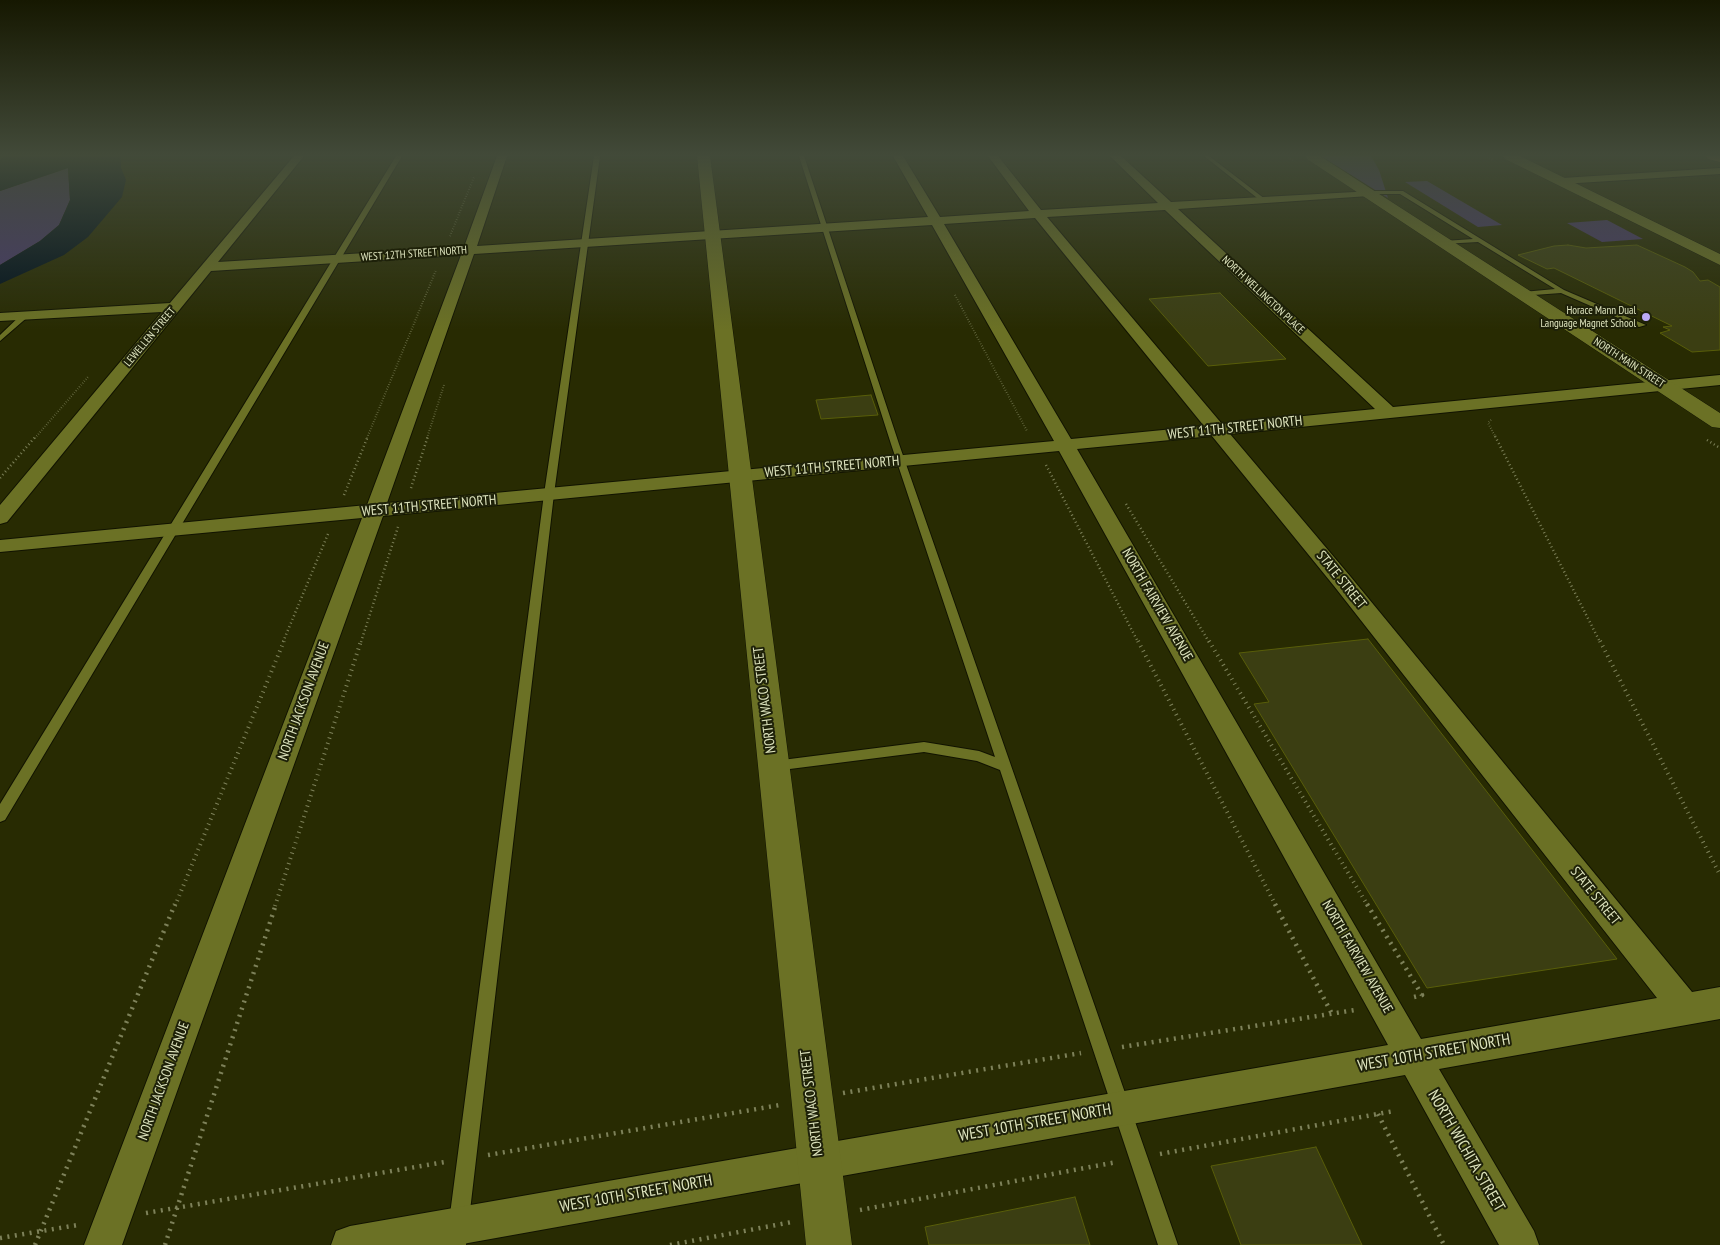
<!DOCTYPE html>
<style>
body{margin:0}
canvas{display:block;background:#282b02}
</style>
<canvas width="1720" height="1245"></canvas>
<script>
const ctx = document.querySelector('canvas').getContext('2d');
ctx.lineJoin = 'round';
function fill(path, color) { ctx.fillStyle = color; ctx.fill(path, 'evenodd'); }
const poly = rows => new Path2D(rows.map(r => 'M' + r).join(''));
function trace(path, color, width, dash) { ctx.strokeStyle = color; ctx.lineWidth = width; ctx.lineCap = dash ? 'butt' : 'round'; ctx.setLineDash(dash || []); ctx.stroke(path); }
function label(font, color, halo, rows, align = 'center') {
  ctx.font = font + ' "PT Sans Narrow",sans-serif'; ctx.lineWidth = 4; ctx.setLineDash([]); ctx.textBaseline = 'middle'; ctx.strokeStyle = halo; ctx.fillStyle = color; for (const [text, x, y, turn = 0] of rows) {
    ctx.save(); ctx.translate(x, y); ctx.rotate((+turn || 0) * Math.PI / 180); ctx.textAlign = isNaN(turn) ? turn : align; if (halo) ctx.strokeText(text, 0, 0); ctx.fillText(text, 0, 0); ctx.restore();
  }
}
fill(poly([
 [1321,156,1371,156,1379,170,1388,198],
 [68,168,70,200,59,225,40,241,0,265,0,191],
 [1427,181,1502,225,1478,227,1405,182],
 [1607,220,1643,239,1602,242,1567,223]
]), '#483a6f');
fill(poly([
 [6,156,121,156,121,168,126,180,122,197,88,237,64,255,0,284,0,265,40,241,59,225,70,200,68,168,0,191,0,159]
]), '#00111e');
const building = poly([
 [1568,245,1586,248,1637,245,1685,267,1693,272,1700,281,1708,280,1720,287,1720,350,1692,352,1660,333,1670,330,1663,327,1672,326,1554,268,1547,269,1518,255,1554,246,1568,245],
 [1220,293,1286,359,1208,366,1149,299,1220,293],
 [871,395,878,415,821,419,816,400,871,395],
 [1368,639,1617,959,1427,988,1254,704,1269,702,1239,653,1368,639],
 [1316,1147,1362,1245,1241,1245,1211,1166,1316,1147],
 [1075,1197,1090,1245,929,1245,925,1227,1075,1197]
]);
fill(building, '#3b3e12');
trace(building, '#585d09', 1);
const service = poly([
 [396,156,402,156,5,820,0,822,0,804,396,156],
 [594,156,600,156,554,494,466,1245,446,1245,544,494,594,156],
 [799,156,804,156,899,444,1178,1245,1158,1245,1000,770,977,761,924,752,774,771,769,770,767,766,769,762,774,761,924,742,979,751,995,757,891,444,799,156],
 [1204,156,1209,156,1265,199,1265,201,1261,201,1204,156],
 [1366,191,1403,191,1564,290,1646,325,1639,327,1561,293,1520,296,1520,292,1523,292,1555,289,1478,242,1442,244,1442,242,1444,241,1473,239,1400,194,1368,194,1366,191],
 [23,313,30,315,0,341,0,335,23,313]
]);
const minor = poly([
 [294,156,304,156,218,262,464,247,497,156,507,156,477,246,928,217,893,156,903,156,940,217,1029,211,988,156,998,156,1041,210,1158,203,1110,156,1121,156,1171,202,1373,191,1375,193,1373,195,1369,196,1178,209,1393,407,1720,375,1720,385,1230,434,1350,576,1692,992,1720,987,1720,1019,1439,1069,1534,1231,1539,1245,1499,1245,1405,1075,457,1245,331,1245,336,1231,350,1226,1388,1045,1059,451,383,516,122,1245,84,1245,362,518,0,552,0,540,367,505,461,255,211,271,7,522,0,524,0,505,162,312,0,321,0,313,170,303,294,156],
 [1165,210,1375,409,1222,424,1047,217,1165,210],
 [1035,218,1204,426,1071,439,944,224,1035,218],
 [932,225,1054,441,387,503,474,254,932,225],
 [1212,436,1334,586,1657,998,1421,1039,1077,449,1212,436],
 [1720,168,1720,174,1562,184,1556,181,1562,178,1720,168]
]);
const tertiary = poly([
 [697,156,710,156,852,1245,806,1245,697,156],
 [1306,156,1320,156,1720,413,1720,428,1712,427,1307,159,1306,156],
 [1503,156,1520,156,1720,254,1720,265,1505,159,1503,156]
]);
const primary = poly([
 [1706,156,1720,156,1720,162,1708,159,1706,156]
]);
trace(service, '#111300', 2);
trace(minor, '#111300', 2);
trace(tertiary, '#111300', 1);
trace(primary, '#111300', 1);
trace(poly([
 [1286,156,1294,161],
 [1485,156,1493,160],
 [450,236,474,177],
 [955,295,1027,431],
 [1491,420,1488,423,1496,438],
 [35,438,88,377],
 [367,438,436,270],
 [427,438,444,385]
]), '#7d8159', 2, [0.5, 2]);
trace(poly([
 [1495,436,1600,642],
 [1707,440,1720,448],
 [1046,465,1138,642],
 [0,478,36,436],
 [411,488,428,436],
 [344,495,368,436],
 [1126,504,1209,642],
 [283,642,328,534],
 [361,642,398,527]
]), '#7d8159', 2.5, [1, 3]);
trace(poly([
 [1138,641,1276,906],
 [1209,641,1368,906],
 [1600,641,1720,875],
 [175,906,284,641],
 [275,906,361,641]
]), '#7d8159', 4, [1, 4.5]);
trace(poly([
 [1275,904,1332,1014],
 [1367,904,1422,995,1410,998],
 [1122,1047,1355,1010],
 [843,1093,1081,1053],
 [1378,1114,1444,1245],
 [1160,1154,1394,1111],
 [488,1155,780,1105],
 [860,1210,1117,1162],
 [146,1213,445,1162],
 [0,1238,78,1225],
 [35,1245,175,904],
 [165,1245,276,904],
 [670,1245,792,1222]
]), '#7d8159', 4.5, [2, 5.5]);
fill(service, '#6b7125');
fill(minor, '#6b7125');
fill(tertiary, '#6b7125');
fill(primary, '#9b6c29');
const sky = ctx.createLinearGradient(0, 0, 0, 330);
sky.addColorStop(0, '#161801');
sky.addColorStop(0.47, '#424a39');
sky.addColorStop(1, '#424a3900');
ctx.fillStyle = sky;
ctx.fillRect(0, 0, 1720, 330);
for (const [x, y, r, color] of [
 [1646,317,5,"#bbaaf6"]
]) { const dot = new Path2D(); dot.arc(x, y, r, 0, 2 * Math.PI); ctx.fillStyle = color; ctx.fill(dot); trace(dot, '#1e2109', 2); }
label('11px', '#dee4be', '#1e2109', [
 ["WEST 12TH STREET NORTH",414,254,-4],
 ["NORTH WELLINGTON PLACE",1263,295,43],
 ["LEWELLEN STREET",150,337,-50],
 ["NORTH MAIN STREET",1629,363,33]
]);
label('11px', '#dee4be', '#1e2109', [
 ["Horace Mann Dual",1636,311],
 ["Language Magnet School",1636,324]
], 'right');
label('14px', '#dee4be', '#1e2109', [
 ["WEST 11TH STREET NORTH",1235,428,-6],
 ["WEST 11TH STREET NORTH",832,467,-5],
 ["WEST 11TH STREET NORTH",429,506,-5],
 ["STATE STREET",1341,580,51],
 ["NORTH FAIRVIEW AVENUE",1157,605,60],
 ["NORTH WACO STREET",765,700,-97],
 ["NORTH JACKSON AVENUE",304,701,-70],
 ["STATE STREET",1595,896,51],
 ["NORTH FAIRVIEW AVENUE",1357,957,60],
 ["NORTH JACKSON AVENUE",164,1081,-70],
 ["NORTH WACO STREET",812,1103,-97]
]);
label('16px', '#dee4be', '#1e2109', [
 ["WEST 10TH STREET NORTH",1434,1053,-10],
 ["WEST 10TH STREET NORTH",1035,1123,-10],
 ["NORTH WICHITA STREET",1466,1151,60],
 ["WEST 10TH STREET NORTH",636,1194,-10]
]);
</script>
